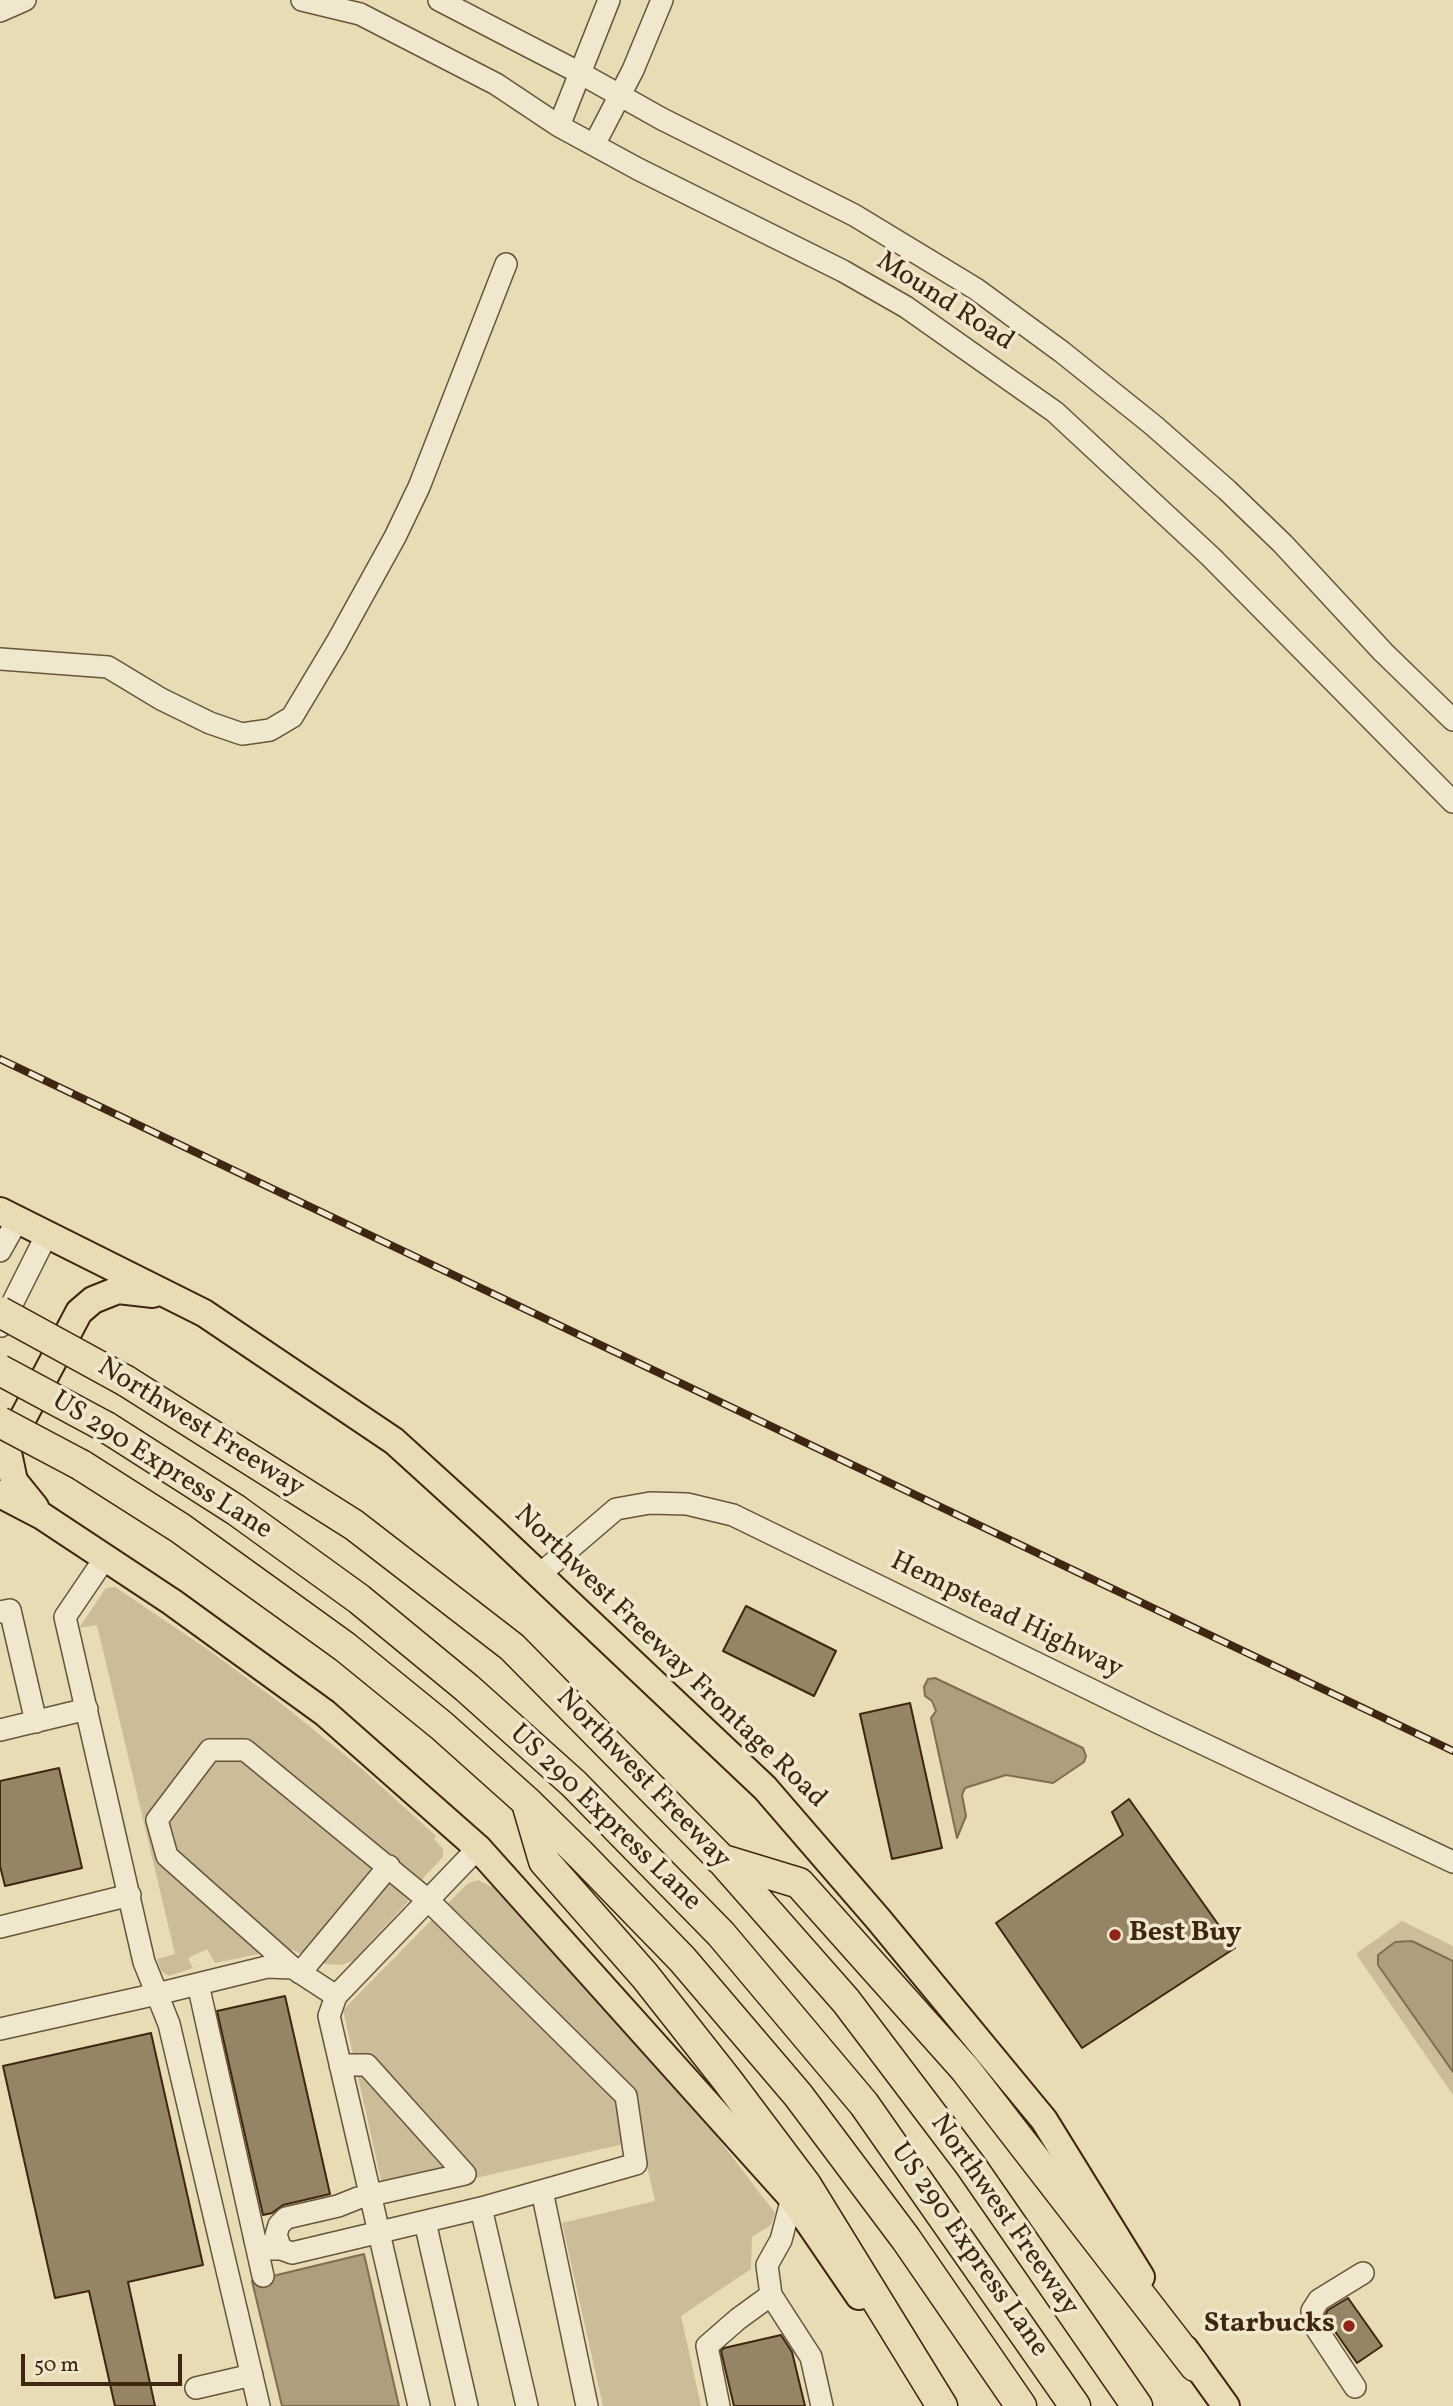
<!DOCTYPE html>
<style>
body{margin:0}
#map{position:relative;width:1453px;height:2406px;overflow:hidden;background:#e8dcb4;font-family:Vollkorn,serif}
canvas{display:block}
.scale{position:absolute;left:21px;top:2354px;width:161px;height:32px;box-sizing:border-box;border:4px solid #3e2610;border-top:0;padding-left:9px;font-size:21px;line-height:24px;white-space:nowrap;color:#3e2610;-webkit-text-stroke:5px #f0e8ce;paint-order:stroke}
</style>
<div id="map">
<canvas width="1453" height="2406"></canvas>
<div class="scale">50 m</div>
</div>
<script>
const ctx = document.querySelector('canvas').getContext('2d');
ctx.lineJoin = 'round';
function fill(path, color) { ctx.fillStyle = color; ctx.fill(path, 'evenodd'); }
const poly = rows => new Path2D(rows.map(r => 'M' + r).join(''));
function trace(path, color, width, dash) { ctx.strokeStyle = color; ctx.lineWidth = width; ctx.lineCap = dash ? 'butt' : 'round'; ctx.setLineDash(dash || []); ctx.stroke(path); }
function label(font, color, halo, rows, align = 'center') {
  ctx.font = font + ' Vollkorn,serif'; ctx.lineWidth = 7; ctx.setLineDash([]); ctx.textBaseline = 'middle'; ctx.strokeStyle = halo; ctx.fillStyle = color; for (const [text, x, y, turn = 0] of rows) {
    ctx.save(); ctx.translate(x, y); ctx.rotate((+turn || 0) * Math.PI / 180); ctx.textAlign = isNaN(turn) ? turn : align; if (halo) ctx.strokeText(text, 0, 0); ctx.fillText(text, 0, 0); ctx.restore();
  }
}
fill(poly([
 [115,1587,210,1651,283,1705,362,1769,436,1836,434,1839,443,1849,443,1857,424,1877,416,1893,353,1961,341,1965,325,1964,292,1950,278,1950,215,1963,207,1949,188,1958,193,1968,169,1976,161,1971,157,1959,175,1954,97,1625,79,1628,106,1588],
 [478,1880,494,1888,591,1988,682,2091,775,2213,771,2225,752,2237,751,2269,681,2316,701,2406,603,2406,562,2223,655,2201,641,2140,393,2197,388,2181,381,2180,343,2010,467,1884],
 [1402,1921,1453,1946,1453,2095,1356,1954]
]), '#cbbd98');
const water = poly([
 [935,1678,1083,1748,1086,1756,1084,1762,1053,1783,1006,1775,965,1788,962,1795,966,1816,957,1838,931,1718,936,1711,932,1701,925,1696,924,1687,928,1679,935,1678],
 [1412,1941,1453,1961,1453,2072,1378,1965,1378,1955,1395,1942,1412,1941],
 [364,2254,399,2406,282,2406,252,2281,364,2254]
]);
fill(water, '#ae9e7c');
trace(water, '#816e51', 2);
const building = poly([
 [746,1606,836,1651,814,1696,723,1651,746,1606],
 [910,1703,942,1848,892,1859,860,1714,910,1703],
 [59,1768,82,1868,5,1886,0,1866,0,1781,59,1768],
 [1129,1799,1235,1948,1082,2048,996,1923,1123,1835,1112,1812,1129,1799],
 [285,1996,330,2194,283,2205,272,2213,263,2215,217,2011,285,1996],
 [151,2033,203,2265,128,2282,155,2406,115,2406,89,2291,55,2298,3,2066,151,2033],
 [1348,2298,1382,2346,1357,2363,1327,2320,1326,2314,1328,2310,1348,2298],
 [781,2335,792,2352,805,2406,734,2406,721,2351,724,2348,781,2335]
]);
fill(building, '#968565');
trace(building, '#3e2610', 2);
const minor = poly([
 [302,0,360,14,496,84,559,126,638,169,843,271,906,307,1055,412,1211,557,1453,802],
 [439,0,580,73,662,119,854,215,976,289,1062,352,1153,425,1227,490,1283,544,1383,652,1453,720],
 [0,11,25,0],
 [559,126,609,0],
 [594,145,633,70,662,0],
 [0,659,108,667,161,699,210,723,242,734,270,730,292,717,337,642,395,537,419,487,506,264],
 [0,1251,18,1219],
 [1,1326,47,1234],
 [539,1575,616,1509,650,1503,687,1504,733,1515,1157,1722,1453,1862],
 [0,1612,10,1610,36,1722],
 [0,1730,87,1709],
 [0,1927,130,1895],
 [300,1973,389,1866],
 [198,1984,263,2276],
 [336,1996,329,2016,419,2406],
 [0,2029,157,1994,144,1962,65,1617,105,1558],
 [542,2191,587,2406],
 [792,2198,781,2240,767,2265,771,2295,811,2357,822,2406],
 [481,2208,527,2406],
 [425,2222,467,2406],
 [255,2241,267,2249,281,2249,292,2253,481,2208,636,2164,626,2096,429,1901,245,1750,210,1750,157,1820,167,1856,293,1968],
 [281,2249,276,2235,279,2225,286,2218,338,2206,358,2198,465,2174,367,2065,340,2065],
 [1355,2387,1314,2325,1312,2311,1319,2300,1363,2273],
 [196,2388,252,2375],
 [259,2406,169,2024,157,1994,267,1967,293,1968,336,1996,478,1848],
 [719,2406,707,2346,738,2319,771,2295]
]);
const major = poly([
 [0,1211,204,1313,394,1441,492,1530,765,1788,879,1920,1044,2120,1141,2277],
 [0,1494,42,1516,172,1602,325,1713,478,1848,792,2198,859,2296],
 [35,1507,14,1481,7,1448,79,1312,93,1300,118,1290,153,1294],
 [1185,2349,1226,2406]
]);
const highway = poly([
 [126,1381,354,1525,512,1647,720,1858,846,2001,971,2166,1137,2406],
 [106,1427,236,1510,359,1599,467,1688,574,1784,721,1934,864,2104,1075,2406],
 [81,1465,180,1528,345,1647,442,1726,527,1802,581,1855,682,1959,798,2095,906,2239,1021,2406],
 [527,1803,544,1861,645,1976,727,2080,806,2185,942,2406],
 [720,1859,799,1883,965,2069,1195,2366]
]);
trace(minor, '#685439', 24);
trace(major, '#3e2610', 30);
trace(highway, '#3e2610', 33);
trace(minor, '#f0e8ce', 21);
trace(major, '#e8dcb4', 26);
trace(highway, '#e8dcb4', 30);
const rail = poly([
 [0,1059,1453,1751]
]);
trace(rail, '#3e2610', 8);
trace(rail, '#f0e8ce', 5, [16]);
const highwayBridge = poly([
 [0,1312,126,1381],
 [0,1370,106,1427],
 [0,1422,81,1465]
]);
trace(highwayBridge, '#3e2610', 33, []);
trace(highwayBridge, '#e8dcb4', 30);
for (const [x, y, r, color] of [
 [1115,1935,7,"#8f2418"],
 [1349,2326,7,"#8f2418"]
]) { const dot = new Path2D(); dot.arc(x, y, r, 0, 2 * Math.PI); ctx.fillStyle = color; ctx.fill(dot); trace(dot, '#f0e8ce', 2.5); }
label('28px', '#3e2610', '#f0e8ce', [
 ["Mound Road",944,303,33],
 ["Northwest Freeway",200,1429,32],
 ["US 290 Express Lane",161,1467,32],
 ["Hempstead Highway",1006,1617,26],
 ["Northwest Freeway Frontage Road",669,1658,44],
 ["Northwest Freeway",642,1780,46],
 ["US 290 Express Lane",604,1819,44],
 ["Northwest Freeway",1003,2216,55],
 ["US 290 Express Lane",968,2251,55]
]);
label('bold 28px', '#3e2610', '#f0e8ce', [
 ["Best Buy",1129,1935],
 ["Starbucks",1335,2326,"right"]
], 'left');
</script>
